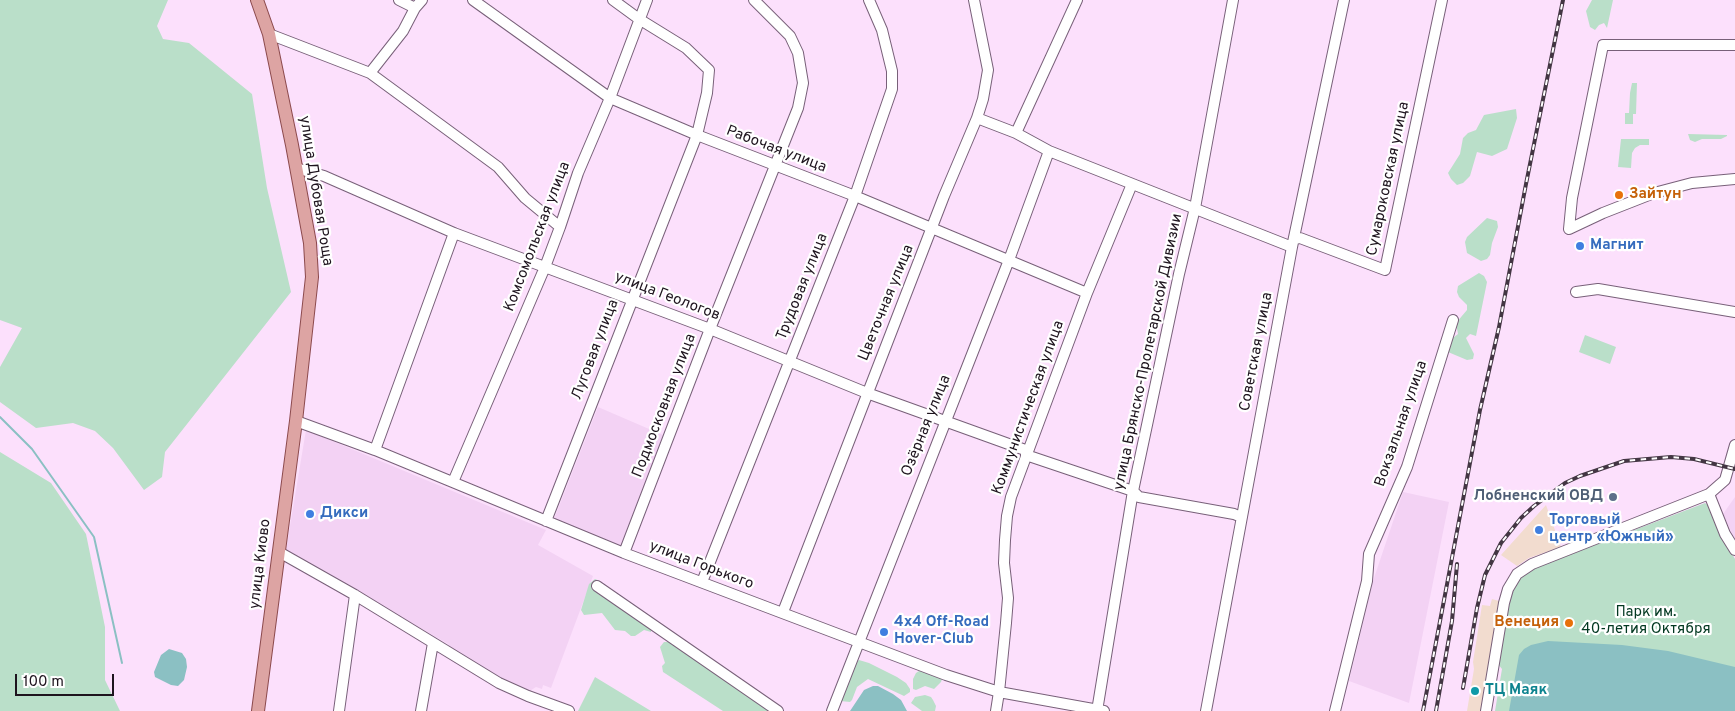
<!DOCTYPE html>
<meta charset="utf-8">
<style>
body{margin:0}
#map{position:relative;width:1735px;height:711px;overflow:hidden;background:#fce0fc;font-family:Overpass,sans-serif}
canvas{display:block}
.scale{position:absolute;left:15px;top:674px;width:99px;height:22px;box-sizing:border-box;border:2px solid #1e141e;border-top:0;padding-left:6px;font-size:15px;line-height:18px;white-space:nowrap;color:#1e141e;-webkit-text-stroke:4px #fff;paint-order:stroke}
</style>
<div id="map">
<canvas width="1735" height="711"></canvas>
<div class="scale">100 m</div>
</div>
<script>
const ctx = document.querySelector('canvas').getContext('2d');
ctx.lineJoin = 'round';
function fill(path, color) { ctx.fillStyle = color; ctx.fill(path, 'evenodd'); }
const poly = rows => new Path2D(rows.map(r => 'M' + r).join(''));
function trace(path, color, width, dash) { ctx.strokeStyle = color; ctx.lineWidth = width; ctx.lineCap = dash ? 'butt' : 'round'; ctx.setLineDash(dash || []); ctx.stroke(path); }
function label(font, color, halo, rows, align = 'center') {
  ctx.font = font + ' Overpass,sans-serif'; ctx.lineWidth = 4.5; ctx.setLineDash([]); ctx.textBaseline = 'middle'; ctx.strokeStyle = halo; ctx.fillStyle = color; for (const [text, x, y, turn = 0] of rows) {
    ctx.save(); ctx.translate(x, y); ctx.rotate((+turn || 0) * Math.PI / 180); ctx.textAlign = isNaN(turn) ? turn : align; if (halo) ctx.strokeText(text, 0, 0); ctx.fillText(text, 0, 0); ctx.restore();
  }
}
fill(poly([
 [1546,505,1561,547,1529,558,1517,566,1501,555],
 [1492,599,1499,601,1483,711,1467,711,1474,669,1473,662,1482,605,1490,606]
]), '#f2dccf');
fill(poly([
 [598,407,663,435,622,547,554,519],
 [306,430,546,530,538,545,593,576,551,688,543,685,542,689,536,687,528,692,524,692,451,649,448,644,286,550],
 [1403,492,1449,502,1409,703,1349,681,1373,581],
 [1735,497,1735,540,1723,514]
]), '#f3d2f4');
fill(poly([
 [0,0,168,0,157,26,163,39,189,43,252,94,267,188,291,292,165,452,162,477,144,490,113,448,95,431,73,423,36,428,0,402,0,367,22,328,0,320],
 [1592,0,1613,0,1607,28,1604,23,1599,25,1595,30,1590,27,1586,11],
 [1632,83,1637,83,1636,114,1633,114,1633,124,1625,124,1625,113,1629,113,1630,93],
 [1516,109,1517,118,1507,149,1492,156,1477,152,1470,176,1463,183,1457,185,1451,179,1448,173,1460,154,1463,138,1468,133,1476,130,1484,115],
 [1688,134,1727,135,1727,136,1721,139,1702,139,1695,142,1690,140],
 [1621,139,1649,139,1649,145,1640,145,1635,148,1632,153,1631,168,1618,167],
 [1487,218,1497,221,1498,227,1492,243,1490,255,1487,259,1481,261,1467,253,1465,242,1467,237],
 [1479,273,1484,276,1487,282,1486,287,1476,336,1470,334,1466,338,1474,354,1473,359,1467,360,1448,352,1447,346,1449,341,1458,334,1456,323,1467,310,1467,305,1459,297,1457,292,1458,286],
 [1585,335,1616,347,1610,364,1579,352],
 [0,452,51,483,86,534,105,627,105,680,120,711,0,711],
 [1705,503,1710,507,1722,536,1735,559,1735,711,1495,711,1502,669,1498,664,1509,598,1515,586,1522,576,1532,569],
 [595,579,600,581,597,590,598,594,611,600,651,629,651,632,644,630,635,636,631,636,625,631,615,630,602,613,584,615,581,610,589,584],
 [664,642,672,642,773,711,723,711,663,672,662,666,665,663,660,647],
 [859,660,869,663,897,677,906,683,910,689,910,692,904,696,868,679,857,687,852,700,850,702,840,701,856,662],
 [919,671,926,671,939,676,942,679,941,682,934,689,925,686,916,690,913,689,913,679,916,673],
 [595,677,651,711,578,711],
 [925,695,931,697,933,700,936,706,935,711,922,711,911,703,915,697]
]), '#badfc9');
fill(poly([
 [1548,641,1622,645,1668,651,1735,667,1735,711,1509,711,1519,655,1524,649,1531,645],
 [169,649,182,653,186,659,187,667,184,680,178,686,171,685,155,677,154,672,161,655],
 [873,686,878,686,893,694,901,700,907,711,850,711,864,690]
]), '#8bc0c3');
trace(poly([
 [0,417,32,449,94,537,122,663]
]), '#8bc0c3', 2);
const minor = poly([
 [399,0,415,8],
 [473,0,610,98,697,135,855,196,1087,293],
 [269,34,370,73,498,167,525,198,560,227],
 [370,73,403,31,415,8,422,0],
 [977,118,1016,133,1049,151,1292,247],
 [1016,133,1077,0],
 [296,168,324,176,454,233,710,329,867,393,1028,451],
 [1569,229,1572,198,1603,45,1735,45],
 [1569,229,1603,213,1654,193,1692,183,1735,179],
 [1294,239,1300,238,1385,270,1442,0],
 [1576,292,1598,289,1735,312],
 [296,421,375,450,624,553,946,675,999,692,1104,711],
 [375,450,454,233],
 [1026,455,1133,491,1139,497,1234,514,1241,517],
 [453,482,545,267,560,227,578,173,610,98,647,0],
 [1709,494,1725,534,1735,550],
 [546,521,697,135,707,93,709,70,686,48,639,19,613,0],
 [279,552,355,595,499,683,528,696,569,711],
 [624,553,710,329,798,108,803,83,798,53,790,36,754,0],
 [702,582,855,196,892,89,892,71,882,30,869,0],
 [597,586,778,711],
 [783,612,944,196,977,118,983,99,988,70,974,0],
 [339,711,355,595],
 [421,711,433,643],
 [832,711,1009,260,1049,151],
 [996,711,999,692,1006,623,1008,598,1004,563,1005,540,1007,516,1011,497,1087,293,1132,184],
 [1097,711,1133,491,1179,274,1195,208,1233,0],
 [1206,711,1292,247,1344,0],
 [1335,711,1367,581,1369,554,1407,467,1453,320],
 [1486,711,1504,603,1508,589,1517,574,1532,564,1709,494,1725,480,1735,445]
]);
const major = poly([
 [257,0,269,34,292,145,310,243,312,277,296,421,258,711]
]);
trace(minor, '#786079', 12);
trace(major, '#8c4a4d', 14);
trace(minor, '#fff', 10);
trace(major, '#dda4a3', 12);
const rail = poly([
 [1463,688,1477,608,1485,575,1501,543,1521,518,1534,506,1565,483,1580,476,1624,461,1671,457,1694,459,1735,469],
 [1423,711,1480,410,1499,327,1526,184,1563,0],
 [1436,711,1452,621,1457,564]
]);
trace(rail, '#433643', 4);
trace(rail, '#fff', 2, [5.5]);
for (const [x, y, r, color] of [
 [1619,195,5,"#e8710a"],
 [1580,246,5,"#3f7fe0"],
 [1613,497,5,"#5c6f8a"],
 [310,514,5,"#3f7fe0"],
 [1539,530,5,"#3f7fe0"],
 [1569,623,5,"#e8710a"],
 [884,632,5,"#3f7fe0"],
 [1475,691,5,"#0f9aa8"]
]) { const dot = new Path2D(); dot.arc(x, y, r, 0, 2 * Math.PI); ctx.fillStyle = color; ctx.fill(dot); trace(dot, '#fff', 2); }
label('15px', '#1e141e', '#fff', [
 ["Рабочая улица",776,150,21],
 ["Сумароковская улица",1389,179,-78],
 ["улица Дубовая Роща",315,191,81],
 ["Комсомольская улица",538,237,-69],
 ["Трудовая улица",803,287,-68],
 ["улица Геологов",667,297,21],
 ["Цветочная улица",887,303,-68],
 ["Луговая улица",596,350,-69],
 ["улица Брянско-Пролетарской Дивизии",1149,352,-78],
 ["Советская улица",1257,352,-79],
 ["Подмосковная улица",665,406,-69],
 ["Коммунистическая улица",1029,408,-70],
 ["Вокзальная улица",1402,424,-71],
 ["Озёрная улица",927,426,-68],
 ["улица Киово",261,564,-83],
 ["улица Горького",701,566,21]
]);
label('bold 15px', '#c56008', '#fff', [
 ["Зайтун",1629,195],
 ["Венеция",1559,623,"right"]
], 'left');
label('bold 15px', '#366cbe', '#fff', [
 ["Магнит",1590,246],
 ["Дикси",320,514],
 ["Торговый",1549,521],
 ["центр «Южный»",1549,538],
 ["4x4 Off-Road",894,623],
 ["Hover-Club",894,640]
], 'left');
label('bold 15px', '#4e5e75', '#fff', [
 ["Лобненский ОВД",1603,497]
], 'right');
label('15px', '#023821', '#fff', [
 ["Парк им.",1646,613],
 ["40-летия Октября",1646,630]
]);
label('bold 15px', '#0d838f', '#fff', [
 ["ТЦ Маяк",1485,691]
], 'left');
</script>
